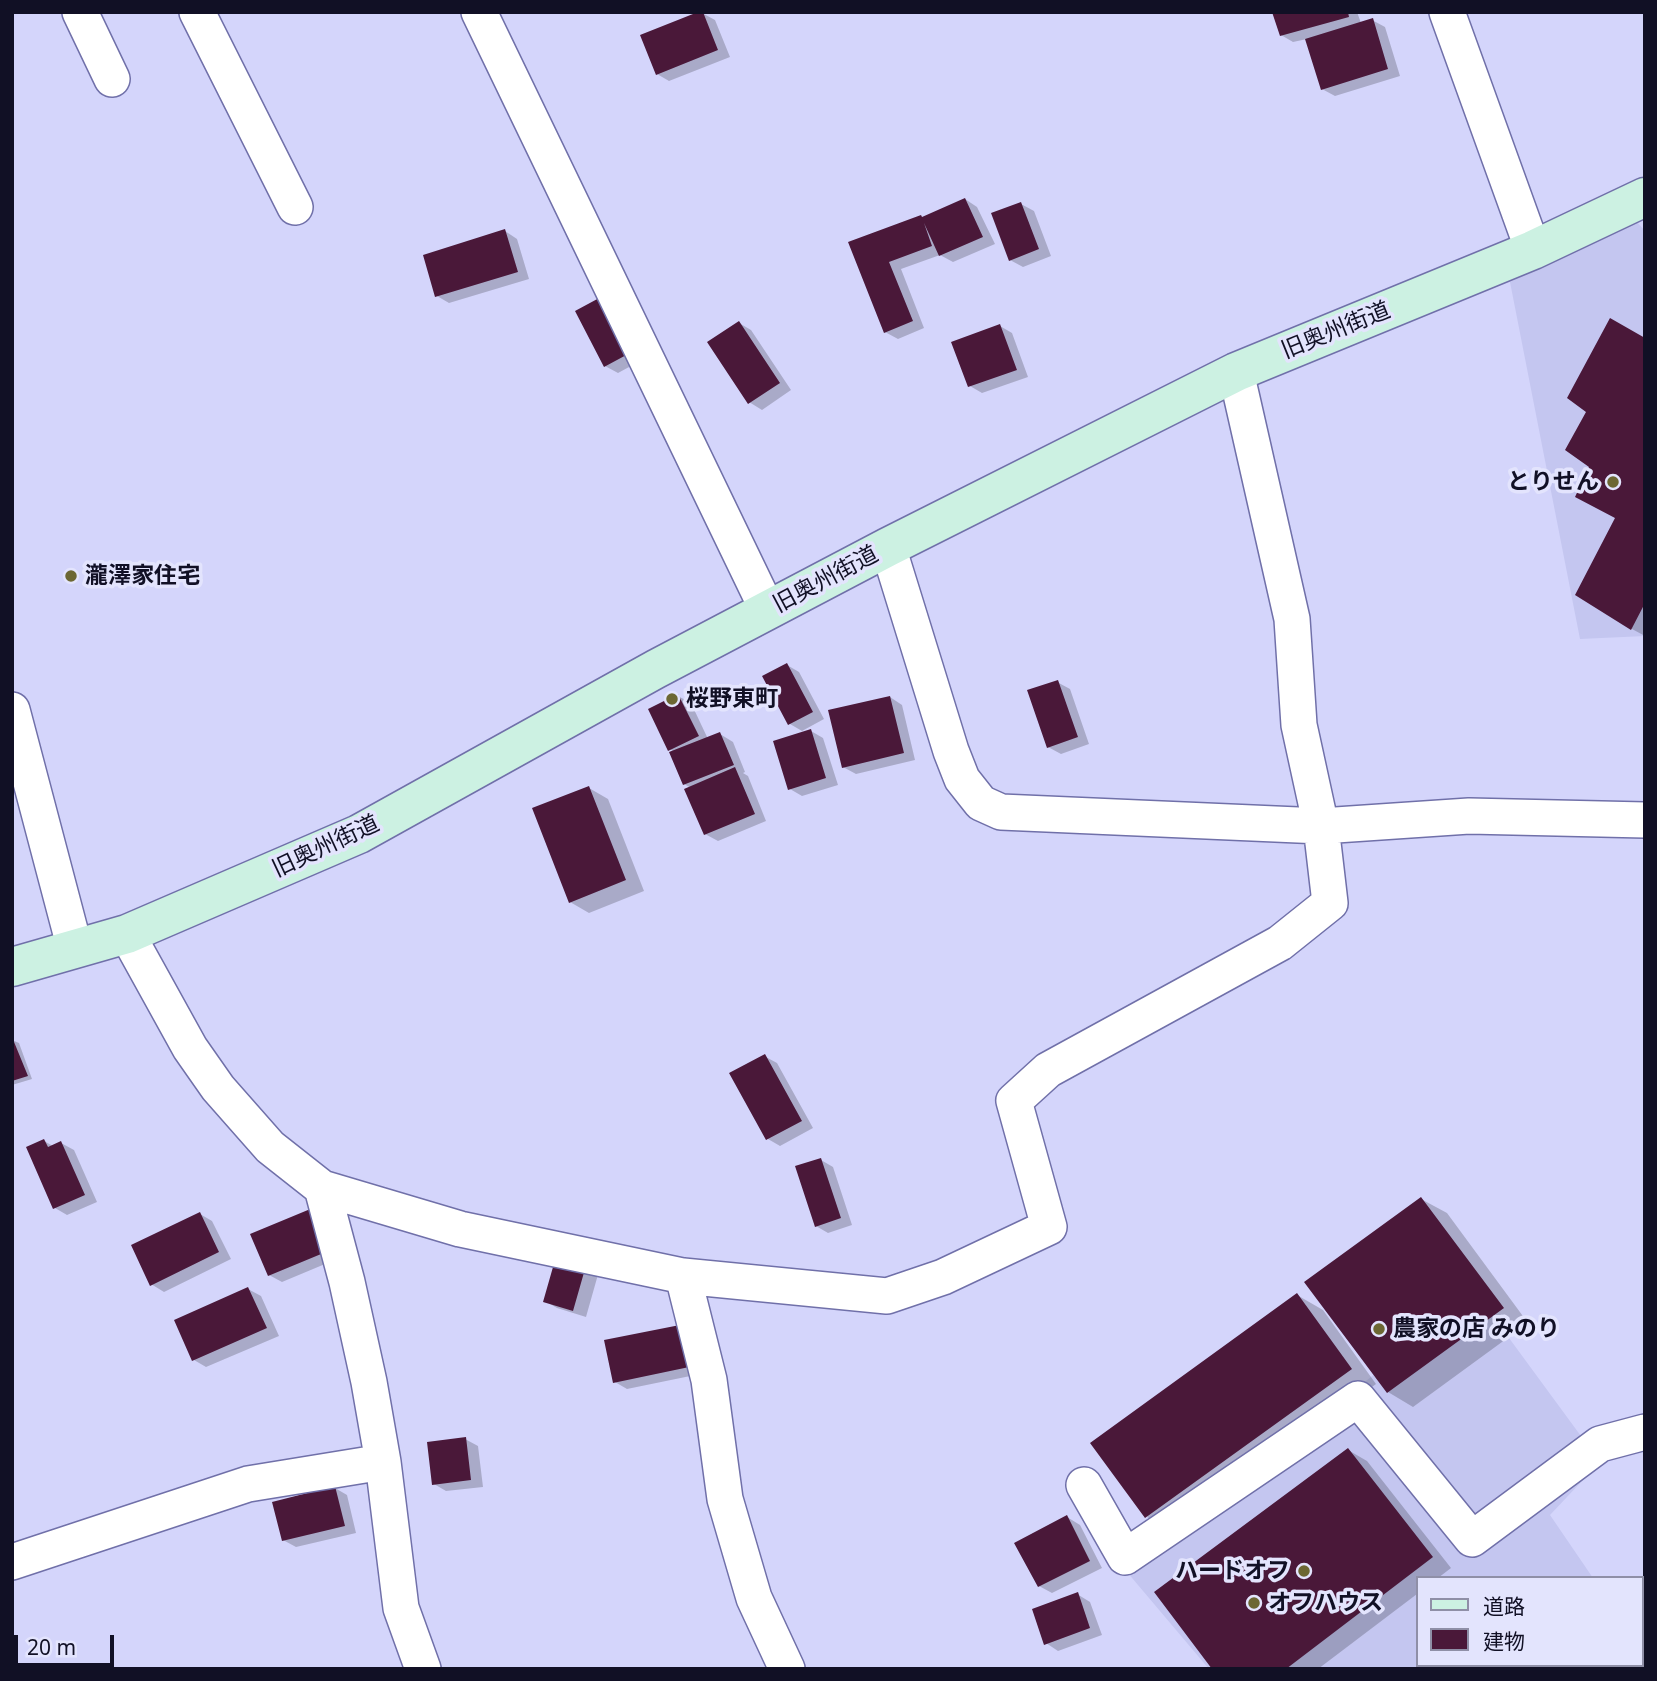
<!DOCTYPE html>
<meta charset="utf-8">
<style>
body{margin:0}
#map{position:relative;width:1657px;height:1681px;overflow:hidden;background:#d4d5fb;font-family:"Noto Sans","Noto Sans JP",sans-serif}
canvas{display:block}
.frame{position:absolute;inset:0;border:14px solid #111025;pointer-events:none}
.legend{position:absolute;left:1416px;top:1576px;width:228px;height:91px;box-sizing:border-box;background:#e3e4fd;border:2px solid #8f8fa7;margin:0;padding:9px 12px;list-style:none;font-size:21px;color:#111025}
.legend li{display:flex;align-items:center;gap:14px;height:35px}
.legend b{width:35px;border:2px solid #8f8fa7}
.scale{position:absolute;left:14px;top:1635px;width:100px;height:32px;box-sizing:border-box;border:4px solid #111025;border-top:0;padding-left:9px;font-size:21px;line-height:24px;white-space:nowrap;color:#111025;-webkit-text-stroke:5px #e3e4fd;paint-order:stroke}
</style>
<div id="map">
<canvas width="1657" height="1681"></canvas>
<div class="frame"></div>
<ul class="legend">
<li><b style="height:9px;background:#ccf1e2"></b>道路</li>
<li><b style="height:19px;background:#4a1839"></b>建物</li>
</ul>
<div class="scale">20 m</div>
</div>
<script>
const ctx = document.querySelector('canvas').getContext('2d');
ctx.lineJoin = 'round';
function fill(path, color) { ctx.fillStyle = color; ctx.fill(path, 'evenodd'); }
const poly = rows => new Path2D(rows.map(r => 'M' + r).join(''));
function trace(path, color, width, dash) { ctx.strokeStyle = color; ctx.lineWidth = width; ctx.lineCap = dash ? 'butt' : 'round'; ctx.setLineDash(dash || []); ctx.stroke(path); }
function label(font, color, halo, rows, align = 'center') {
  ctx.font = font + ' "Noto Sans","Noto Sans JP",sans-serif'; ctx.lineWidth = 7; ctx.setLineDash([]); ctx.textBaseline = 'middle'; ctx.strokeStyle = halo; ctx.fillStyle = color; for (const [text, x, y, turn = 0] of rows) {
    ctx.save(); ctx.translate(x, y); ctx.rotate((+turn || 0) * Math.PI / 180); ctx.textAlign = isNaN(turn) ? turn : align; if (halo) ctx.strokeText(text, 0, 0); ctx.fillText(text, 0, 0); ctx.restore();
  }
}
fill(poly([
 [1636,221,1645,231,1645,636,1580,639,1510,282],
 [1476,1293,1600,1462,1550,1515,1593,1578,1417,1578,1417,1665,1641,1665,1641,1647,1645,1652,1645,1669,1209,1669,1127,1572]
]), '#c4c6f0');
fill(poly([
 [1274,12,1357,12,1361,23,1372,20,1385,27,1400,76,1335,96,1322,89,1307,39,1293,42,1281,35],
 [702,13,715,20,730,57,669,81,657,74],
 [965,199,977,207,995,244,953,262,940,255,901,269,924,328,898,339,885,332,850,243,924,218],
 [1021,204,1034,211,1051,256,1023,267,1010,260],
 [505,231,517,239,529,279,449,303,437,296],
 [613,306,642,360,618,373,605,366],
 [739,323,751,330,791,390,762,410,749,402],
 [1000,326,1012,333,1028,377,982,393,970,386],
 [1645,340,1645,636,1632,629,1617,518],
 [787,665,799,672,824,719,802,731,790,724],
 [1057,682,1070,689,1089,744,1061,754,1048,747],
 [678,696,691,703,708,739,720,734,733,742,745,772,743,773,748,776,766,821,718,841,705,834,691,788,684,784,674,752,670,749],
 [890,697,902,705,915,760,856,774,843,767],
 [811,731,823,738,838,785,802,796,790,789],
 [589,788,608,799,644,891,589,913,570,902],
 [12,1040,19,1043,32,1079,12,1085],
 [764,1056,777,1063,813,1128,780,1146,768,1139,731,1074],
 [44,1141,53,1146,61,1143,74,1150,97,1202,67,1215,55,1208],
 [821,1160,833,1167,852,1225,828,1233,816,1226],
 [1421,1199,1447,1213,1528,1323,1413,1407,1388,1392],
 [200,1214,212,1221,231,1259,164,1292,151,1284],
 [252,1235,349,1254,282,1282,269,1275],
 [558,1255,599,1271,586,1317,557,1308,545,1301],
 [248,1289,261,1296,279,1336,206,1367,194,1360],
 [1297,1295,1323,1310,1376,1384,1172,1531,1147,1517],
 [697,1333,705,1373,627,1389,615,1382],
 [465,1439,478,1446,483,1487,446,1491,434,1484],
 [1348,1450,1367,1461,1451,1568,1438,1578,1417,1578,1417,1594,1318,1669,1215,1669],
 [335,1488,347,1495,356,1533,296,1547,283,1540],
 [1067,1517,1080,1525,1102,1568,1052,1593,1039,1586],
 [1077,1594,1090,1602,1102,1635,1058,1651,1046,1643]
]), '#0003');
fill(poly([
 [698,12,703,12,718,50,656,75,640,35],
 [1272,12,1348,12,1349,17,1280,36],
 [1373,18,1388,69,1321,90,1305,39],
 [965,198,983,237,939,256,924,223,932,246,889,262,913,321,884,333,848,242,921,215,922,217],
 [1021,202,1039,249,1009,261,991,213],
 [505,229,518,272,435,297,423,255],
 [601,297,630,353,604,367,575,311],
 [1610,318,1645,338,1645,603,1631,630,1575,595,1615,518,1575,497,1589,467,1565,450,1586,412,1567,398],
 [739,321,780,383,748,404,707,342],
 [1000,324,1017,370,968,387,951,342],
 [787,663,813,712,788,725,762,676],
 [1058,680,1078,737,1047,748,1027,690],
 [678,694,699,736,668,751,648,709],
 [890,696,904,753,842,768,828,710],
 [811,729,826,778,788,790,773,741],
 [720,732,734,765,683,785,669,752],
 [735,767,755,814,704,835,684,789],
 [589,786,626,880,569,903,532,808],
 [12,1037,28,1076,12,1081],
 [765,1054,802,1121,766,1140,729,1073],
 [44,1139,48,1147,61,1141,85,1195,53,1209,26,1147],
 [821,1158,841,1218,815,1227,795,1166],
 [1421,1197,1504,1308,1387,1393,1304,1282],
 [320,1205,338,1247,268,1276,250,1234],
 [200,1212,219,1252,150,1286,131,1245],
 [557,1253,587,1262,573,1311,543,1302],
 [248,1287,267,1328,192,1361,174,1320],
 [1297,1293,1352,1369,1145,1518,1090,1443],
 [685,1324,694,1366,613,1383,604,1340],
 [466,1437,471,1480,432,1485,427,1442],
 [1348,1448,1433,1557,1286,1669,1212,1669,1154,1592],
 [335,1486,345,1526,282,1541,272,1502],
 [1067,1515,1090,1561,1038,1587,1014,1543],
 [1078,1592,1090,1628,1044,1645,1032,1609]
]), '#4a1839');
const street = poly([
 [80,12,112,79],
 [197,12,295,207],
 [479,12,768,611],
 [1447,12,1533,250],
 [888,547,951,751,962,779,981,803,1001,812,1321,826,1469,816,1645,820],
 [12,710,75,949],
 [127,934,190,1048,218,1088,270,1147,322,1188,460,1229,683,1276,887,1296,943,1277,1049,1227,1014,1101,1048,1070,1280,943,1330,903,1321,826,1299,725,1292,619,1236,372],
 [322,1188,347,1282,369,1382,383,1462,401,1608,423,1669],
 [683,1276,709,1380,725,1499,754,1598,787,1669],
 [1084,1485,1125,1557,1358,1399,1472,1539,1600,1444,1645,1432],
 [12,1562,248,1484,383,1462]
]);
const secondary = poly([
 [12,967,127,934,359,834,656,669,888,547,1236,372,1533,250,1645,197]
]);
trace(street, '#7070a9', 38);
trace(secondary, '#7070a9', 41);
trace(street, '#fff', 35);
trace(secondary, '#ccf1e2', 38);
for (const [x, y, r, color] of [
 [1613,482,7,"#6c6733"],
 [71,576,7,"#6c6733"],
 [672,699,7,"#6c6733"],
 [1379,1329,7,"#6c6733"],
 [1304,1571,7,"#6c6733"],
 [1254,1603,7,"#6c6733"]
]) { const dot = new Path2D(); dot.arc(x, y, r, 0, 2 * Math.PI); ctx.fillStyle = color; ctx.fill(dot); trace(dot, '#e3e4fd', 2.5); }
label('23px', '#111025', '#e3e4fd', [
 ["旧奥州街道",1336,331,-22],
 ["旧奥州街道",826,580,-28],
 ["旧奥州街道",326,847,-25]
]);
label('bold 23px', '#111025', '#e3e4fd', [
 ["とりせん",1599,482,"right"],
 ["瀧澤家住宅",85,576],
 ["桜野東町",686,699],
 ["農家の店 みのり",1393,1329],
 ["ハードオフ",1290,1571,"right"],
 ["オフハウス",1268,1603]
], 'left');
</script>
